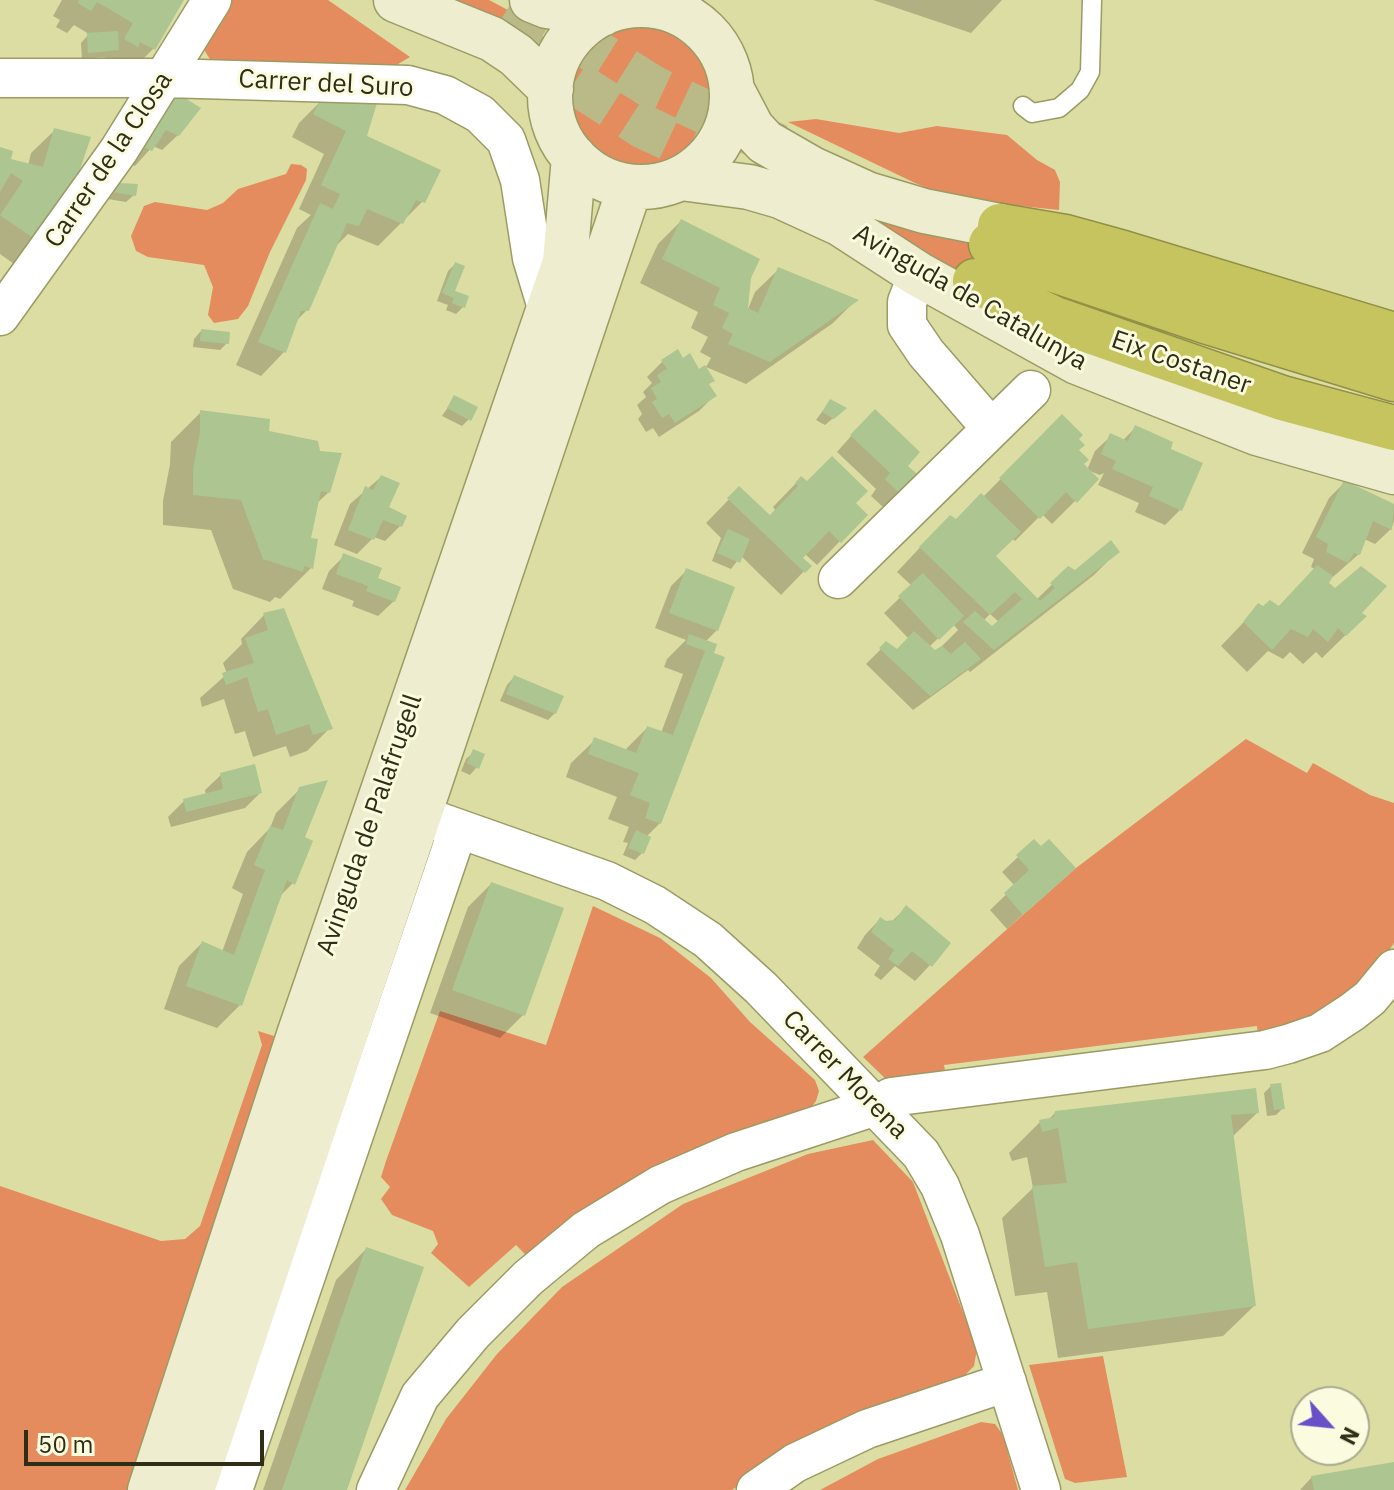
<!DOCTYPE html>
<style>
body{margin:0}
#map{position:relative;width:1394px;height:1490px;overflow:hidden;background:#dcdda3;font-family:"IBM Plex Sans",sans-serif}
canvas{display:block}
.north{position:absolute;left:1290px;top:1386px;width:80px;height:80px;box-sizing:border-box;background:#fbfcdf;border:2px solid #a9aa8f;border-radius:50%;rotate:117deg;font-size:22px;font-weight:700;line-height:32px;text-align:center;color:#2e2e17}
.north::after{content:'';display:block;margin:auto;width:28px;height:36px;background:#6950c9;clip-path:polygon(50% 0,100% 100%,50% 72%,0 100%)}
.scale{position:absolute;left:24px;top:1430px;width:240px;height:36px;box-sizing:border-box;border:4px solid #2e2e17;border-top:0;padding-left:10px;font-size:24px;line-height:28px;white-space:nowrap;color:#2e2e17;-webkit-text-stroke:6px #fbfcdf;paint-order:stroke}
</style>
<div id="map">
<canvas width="1394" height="1490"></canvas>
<div class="north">N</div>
<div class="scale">50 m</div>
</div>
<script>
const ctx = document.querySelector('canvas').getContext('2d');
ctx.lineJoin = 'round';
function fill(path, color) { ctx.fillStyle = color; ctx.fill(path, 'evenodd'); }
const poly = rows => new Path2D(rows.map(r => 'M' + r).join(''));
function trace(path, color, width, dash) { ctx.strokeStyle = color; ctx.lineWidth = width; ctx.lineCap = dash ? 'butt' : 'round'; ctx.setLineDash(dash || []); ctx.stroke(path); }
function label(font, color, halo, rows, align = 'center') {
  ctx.font = font + ' "IBM Plex Sans",sans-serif'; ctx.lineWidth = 6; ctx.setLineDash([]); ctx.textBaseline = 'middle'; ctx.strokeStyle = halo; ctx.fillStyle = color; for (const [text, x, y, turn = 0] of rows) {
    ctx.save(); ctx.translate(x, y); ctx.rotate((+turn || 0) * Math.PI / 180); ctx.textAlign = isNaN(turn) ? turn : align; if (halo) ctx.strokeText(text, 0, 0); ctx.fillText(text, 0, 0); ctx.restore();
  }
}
fill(poly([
 [226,0,328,0,410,57,393,67,211,61,203,48],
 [439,0,489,0,523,18,512,35],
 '567 97a74 74 0 1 1 148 0a74 74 0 1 1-148 0Z',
 [816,119,899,133,937,126,1007,135,1037,160,1055,170,1060,182,1059,210,953,199,915,183,788,122],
 [767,159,988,232,964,290,759,178],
 [291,164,301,165,307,169,306,180,270,252,248,306,238,319,214,323,208,315,213,287,204,265,148,257,136,251,131,236,144,206,155,202,207,210,223,203,238,189,286,174],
 [1246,739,1307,773,1313,763,1370,795,1394,803,1394,943,1374,974,1331,1011,1258,1036,1257,1026,944,1065,946,1076,890,1083,863,1057,1076,868],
 [593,906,660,938,711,978,750,1022,815,1080,819,1091,816,1101,810,1109,731,1133,662,1166,527,1256,516,1245,469,1287,431,1253,438,1244,433,1231,392,1215,381,1199,390,1187,381,1177,386,1161,440,1011,546,1045],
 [258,1031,274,1036,257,1102,127,1490,0,1490,0,1186,161,1241,185,1239,200,1226,262,1045],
 [873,1140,913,1182,977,1349,974,1366,964,1376,846,1417,769,1464,732,1490,405,1490,446,1419,497,1354,562,1287,683,1204,808,1154],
 [1103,1356,1127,1477,1075,1483,1065,1479,1029,1365],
 [981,1422,995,1424,1003,1435,1018,1490,820,1490,878,1459]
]), '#e48c5e');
fill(poly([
 [62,0,181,0,153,49,130,72,102,63,105,57,82,59,81,43,89,34,74,25,67,33,56,27,60,20,53,16],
 [873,0,1002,0,971,33],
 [323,99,365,137,423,201,378,246,348,234,335,247,307,310,295,322,284,352,261,376,236,365,297,228,311,215,299,209,324,154,292,137,299,123],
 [161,107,178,135,162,150,153,146,135,166,124,160],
 [55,130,73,185,17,266,0,254,0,149,8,160,28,166,31,153],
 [121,185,134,195,126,202,108,199],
 [681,221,749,278,746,314,755,292,779,269,855,301,833,323,746,384,706,367,711,358,700,352,708,337,691,328,698,312,640,283,658,244],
 [455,264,453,292,463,307,456,314,446,310,448,305,437,301,448,271],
 [201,331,227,343,220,350,193,347,194,339],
 [663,361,708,385,714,396,699,411,659,437,653,428,646,432,638,419,642,414,637,405,646,397,643,392,652,383,647,377],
 [455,397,469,419,462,426,442,416],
 [830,401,844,409,825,425,816,420],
 [201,412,267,433,329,492,316,504,309,539,311,568,280,599,275,597,270,602,233,589,211,530,163,525,163,501,170,464,171,442],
 [1062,417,1076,439,1081,464,1087,470,1095,451,1111,436,1122,441,1135,428,1168,450,1180,510,1165,525,1135,512,1139,503,1098,485,1104,473,1100,475,1087,470,1097,479,1052,524,1042,514,1015,541,1012,538,993,557,1036,600,1068,569,1076,572,1117,552,1094,575,970,672,968,670,913,710,866,664,886,644,896,652,909,639,884,613,912,586,897,572,927,540,956,521,983,497],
 [990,614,999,622,992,629,983,621],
 [953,624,958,630,935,653,929,647],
 [859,427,905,466,898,492,883,507,871,496,876,489,837,452],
 [381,477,387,508,400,526,385,541,374,537,357,554,334,545,350,504],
 [801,478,807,483,854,503,840,541,817,565,805,554,801,558,809,566,781,595,741,556,731,569,712,561,721,538,706,523,739,489,769,518,776,511,773,507],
 [1345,482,1394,506,1394,521,1391,529,1375,544,1364,539,1359,554,1326,583,1364,617,1322,658,1316,652,1303,664,1290,652,1283,659,1268,651,1247,672,1221,646,1259,606,1277,608,1315,569,1311,567,1314,559,1302,553,1329,498],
 [344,556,376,579,394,601,378,616,352,606,354,601,322,589,329,571],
 [686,571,717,630,705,642,714,645,660,823,646,837,642,853,635,860,623,855,628,843,623,842,629,827,608,819,617,797,566,777,571,763,595,740,624,751,647,728,661,733,683,674,664,667,667,659,686,640,655,628,671,586],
 [264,615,330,728,307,751,290,757,286,746,253,757,245,731,235,734,224,699,202,707,200,698,227,674,223,663,242,644,241,639],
 [514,677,555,713,548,720,500,701,507,685],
 [474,752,477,767,470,775,461,771,466,759],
 [221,775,260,793,245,808,171,827,168,817,184,801,206,796,205,790],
 [300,789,293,883,278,898,240,1005,217,1028,164,1009,179,966,202,943,222,952,243,894,232,888,247,852,270,828,276,813],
 [1018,857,1058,883,1007,929,990,910,1015,886,1002,872],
 [491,884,523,1015,500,1038,430,1013,468,907],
 [906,908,930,965,915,981,895,966,881,980,874,975,880,966,857,948,865,935,880,919,885,923,891,922],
 [1271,1086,1283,1108,1276,1115,1267,1116,1264,1093],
 [1055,1113,1257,1113,1232,1137,1254,1306,1223,1336,1058,1358,1047,1292,1015,1296,1002,1218,1033,1188,1027,1157,1012,1161,1009,1153,1040,1122,1047,1121],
 [366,1249,345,1490,263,1490,336,1280],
 [1394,1464,1394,1490,1300,1490,1312,1477]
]), '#0003');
fill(poly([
 [79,0,184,0,155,50,140,42,138,47,124,39,133,23,97,2,91,11,78,3],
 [118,31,119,50,88,53,87,33],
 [177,93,201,108,179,136,166,130,152,151,138,144],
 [322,97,377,103,367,136,441,170,425,203,416,200,403,224,367,209,359,226,347,223,309,311,301,311,286,353,258,342,320,203,333,209,340,194,321,185,346,131,313,114],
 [54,128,91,137,75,184,42,244,0,215,23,181,11,173,0,192,0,147,13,151,11,159,43,167],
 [120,183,138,184,136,196,113,192],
 [681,219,760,259,751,278,748,308,758,313,778,267,859,300,770,362,728,344,733,334,722,328,729,313,713,305,720,288,662,259],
 [455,262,465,266,455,291,469,296,465,308,452,303,454,298,442,293],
 [201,329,230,332,229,344,200,341],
 [678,349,683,358,690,353,699,369,705,365,715,381,709,384,717,396,675,423,669,414,662,418,652,402,657,399,651,388,661,382,657,375,667,369,661,360],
 [454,395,478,407,471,421,447,408],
 [830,399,847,408,834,419,822,412],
 [875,409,920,452,908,466,917,474,899,493,885,479,890,473,850,435],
 [200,410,270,419,269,431,318,441,320,451,342,453,330,493,321,491,311,538,318,539,313,569,304,566,303,572,263,559,241,500,193,495,193,469,200,432],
 [1062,414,1083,435,1079,439,1085,445,1079,450,1089,460,1084,464,1099,479,1077,503,1066,492,1040,519,999,478],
 [1135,425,1173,442,1171,449,1203,463,1182,511,1149,496,1153,487,1112,469,1116,461,1101,454,1110,433,1128,441],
 [832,456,868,491,856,503,868,515,841,543,829,531,803,558,812,566,805,573,727,498,739,486,770,515,798,486,795,483,801,476,807,481],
 [381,475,400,483,389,507,407,516,402,527,383,520,374,540,348,530,365,486,373,490],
 [1344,480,1394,504,1392,530,1373,521,1360,555,1354,553,1348,563,1326,552,1328,544,1316,537],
 [981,493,1021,532,996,556,1040,601,1055,588,1050,583,1068,566,1075,570,1111,540,1120,552,994,650,963,622,975,611,992,626,1022,599,1015,592,990,615,919,547,950,515,956,519],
 [728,529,750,539,740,563,717,553],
 [343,553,382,568,378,578,401,587,395,602,366,591,368,586,336,574],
 [1317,565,1333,576,1329,583,1335,588,1361,566,1387,586,1362,613,1367,616,1346,636,1338,628,1328,642,1313,629,1308,637,1291,629,1272,650,1243,622,1258,603,1263,606,1270,600,1279,606],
 [686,568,735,587,718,631,669,613],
 [923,573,964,616,939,640,898,596],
 [284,608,295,636,333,729,313,735,309,724,276,735,268,709,258,712,247,677,226,685,222,673,254,663,245,638,268,630,263,613],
 [914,631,935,650,942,646,951,654,965,642,981,659,930,696,879,648,886,641,897,649],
 [689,634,717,644,714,653,725,657,661,824,645,818,650,803,630,795,639,773,588,754,594,737,636,753,647,726,673,735,705,651,686,644],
 [514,675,564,696,556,714,506,694],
 [473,749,485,754,479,769,467,763],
 [255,764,262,793,186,812,183,799,223,789,220,773],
 [328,780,305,837,313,841,295,885,287,880,242,1006,186,986,202,941,234,955,265,870,254,865,270,826,283,830,299,787],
 [636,830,651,837,644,854,628,848],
 [1034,839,1041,846,1049,839,1076,868,1023,915,1004,893,1029,870,1016,855],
 [491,882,564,908,525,1016,452,990],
 [906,905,951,943,932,967,912,951,898,966,888,959,894,950,871,932,880,917,886,921,895,920],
 [1281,1083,1285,1109,1274,1110,1270,1084],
 [1256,1088,1259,1113,1231,1115,1256,1306,1088,1329,1077,1262,1045,1267,1032,1186,1067,1183,1058,1128,1042,1132,1039,1120,1054,1117,1055,1111],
 [366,1247,424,1267,347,1490,282,1490],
 [1394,1462,1394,1490,1314,1490,1311,1476]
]), '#adc591');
trace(poly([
 [513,0,654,88,778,146],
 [519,47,644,127,770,186]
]), '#b9ba87', 44, [44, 22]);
const service = poly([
 [1023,106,1032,113,1059,108,1080,90,1090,72,1092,0]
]);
const minor = poly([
 [672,0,677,12],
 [0,78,165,78,408,85,445,95,480,114,506,140,520,180,532,258,548,311],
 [918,274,907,302,907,325,926,353,991,428],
 [0,316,119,150,212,0],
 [838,579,1031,390],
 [417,814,607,881,655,905,708,940,761,988,921,1154,940,1186,960,1235,1041,1490],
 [233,1490,458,829],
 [376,1490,420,1396,473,1333,528,1278,586,1230,660,1185,736,1152,876,1106,891,1097,1265,1050,1288,1044,1320,1033,1352,1012,1370,998,1394,969],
 [756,1490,795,1463,867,1429,1007,1382]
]);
const secondary = poly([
 [396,0,492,39,516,55,551,89],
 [532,0,547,6,602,14],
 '550 96a91 91 0 1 1 182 0a91 91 0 1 1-182 0Z',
 [732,90,752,128,765,142,812,169,867,194,924,211,1000,226],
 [681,178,749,187,780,196,841,224,918,274,1077,362,1257,433,1394,472],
 [150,1490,300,1032,565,262,574,157],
 [192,1490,630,187]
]);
const motorway = poly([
 [1000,226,1065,237,1123,253,1394,335],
 [991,244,1036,264,1205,321,1394,379],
 [975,281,1055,319,1282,398,1394,428]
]);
trace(service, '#9b9b64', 21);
trace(minor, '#9b9b64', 41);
trace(secondary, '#9b9b64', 47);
trace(motorway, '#919046', 47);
trace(service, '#fff', 18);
trace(minor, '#fff', 38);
trace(secondary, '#eeedcf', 44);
trace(motorway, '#c6c45f', 44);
label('26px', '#2e2e17', '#fbfcdf', [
 ["Carrer del Suro",326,84,3],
 ["Carrer de la Closa",109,160,-56],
 ["Avinguda de Catalunya",970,298,30],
 ["Eix Costaner",1181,363,19],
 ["Avinguda de Palafrugell",370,825,-71],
 ["Carrer Morena",845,1075,46]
]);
</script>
